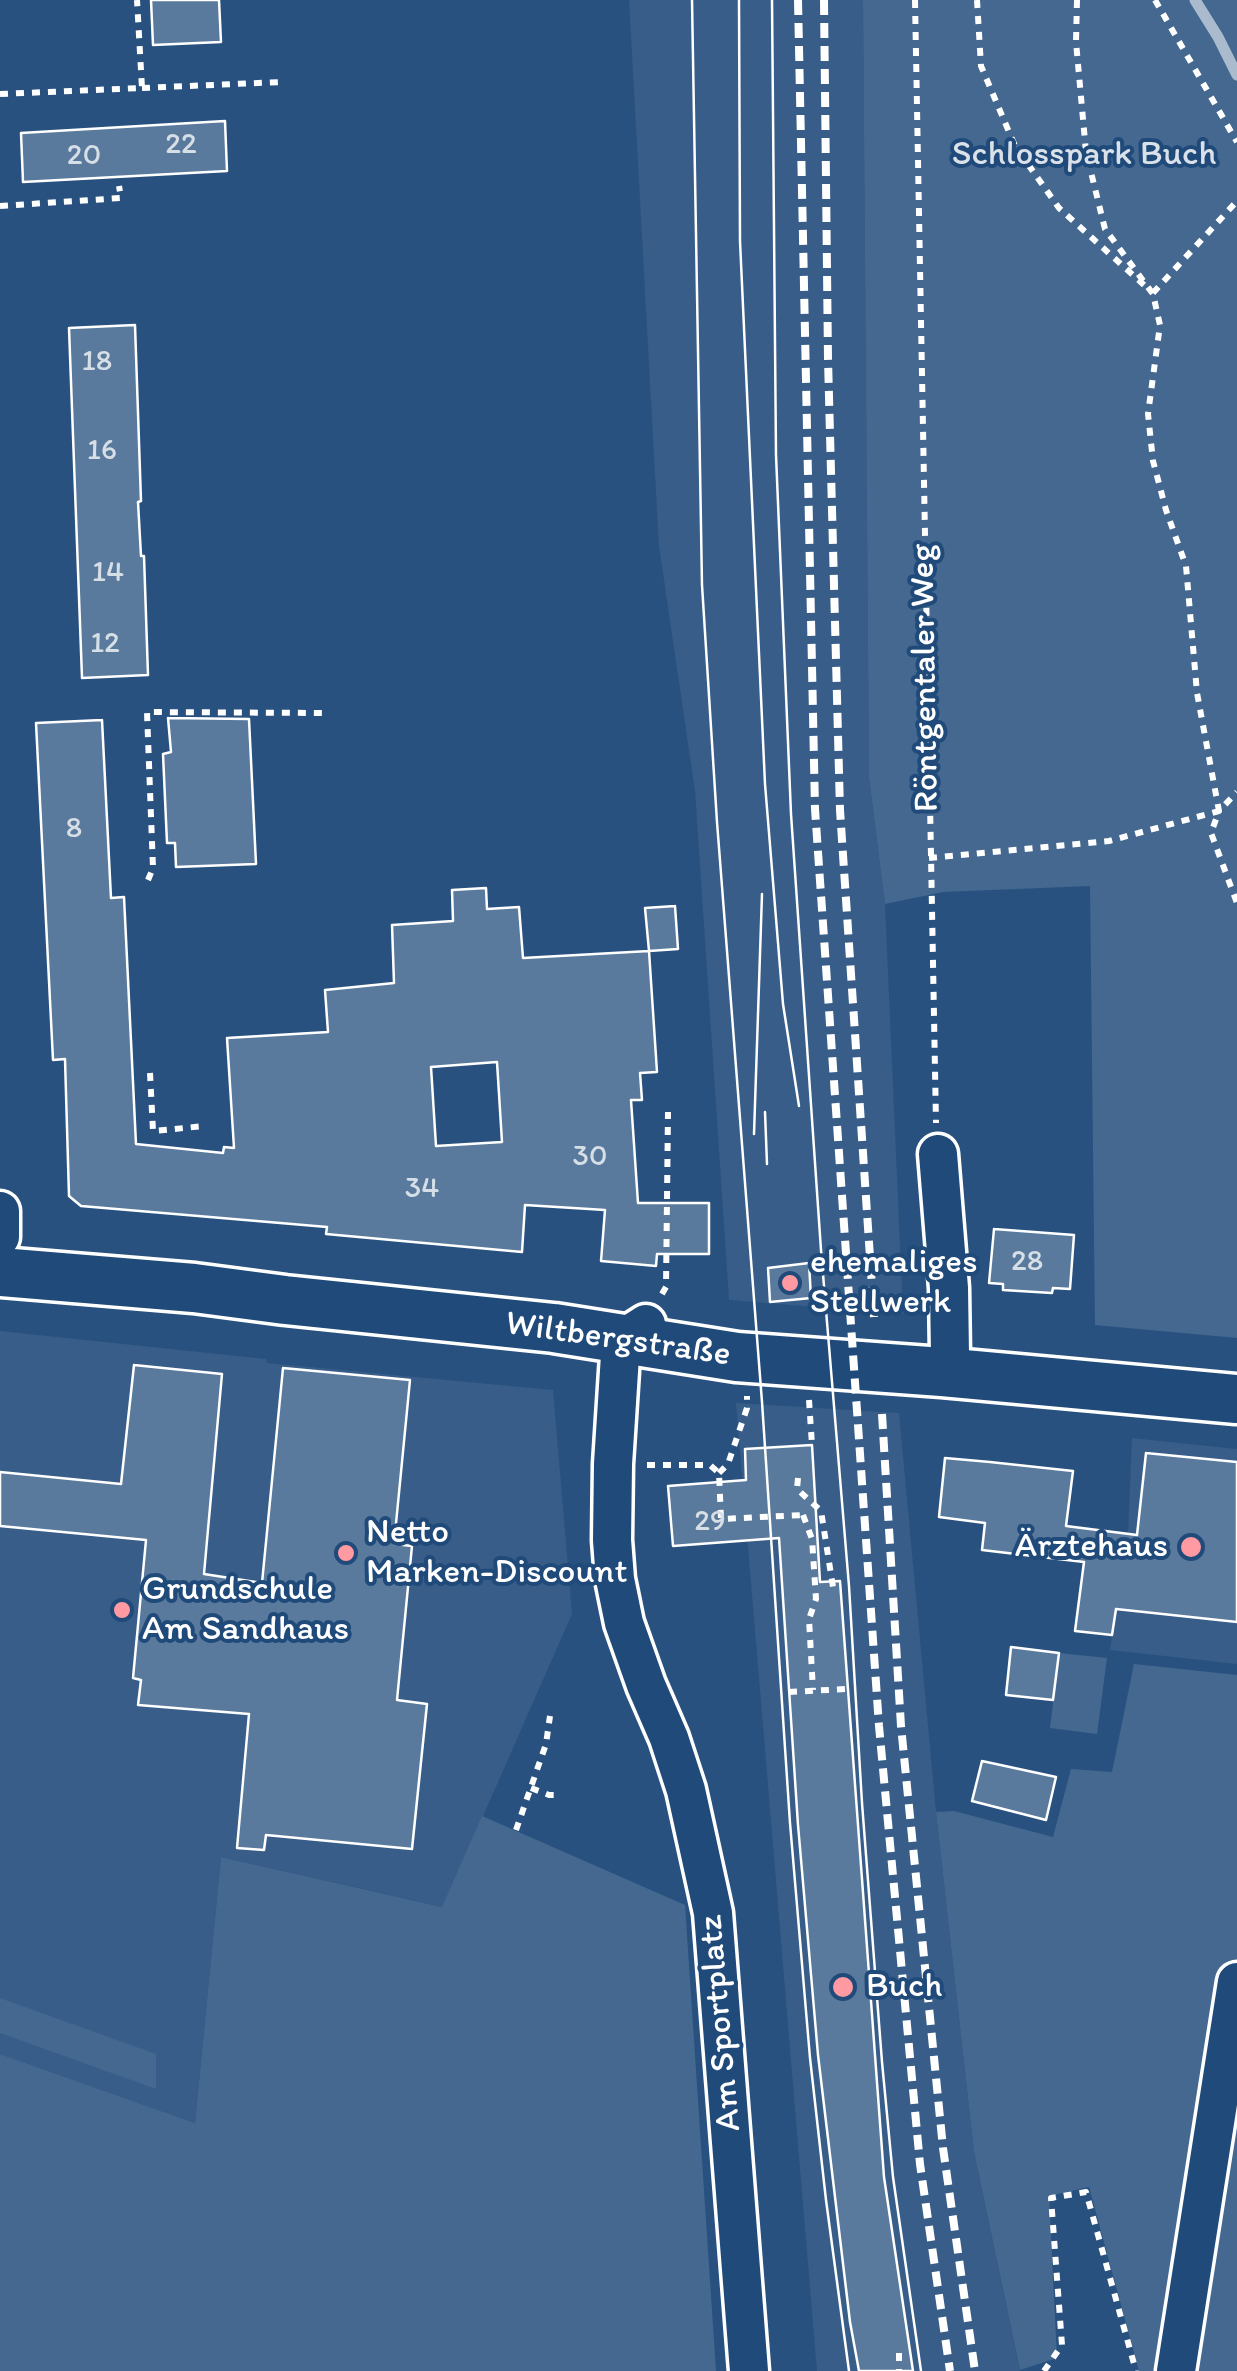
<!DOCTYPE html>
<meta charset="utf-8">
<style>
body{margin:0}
canvas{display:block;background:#28517f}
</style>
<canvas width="1237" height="2371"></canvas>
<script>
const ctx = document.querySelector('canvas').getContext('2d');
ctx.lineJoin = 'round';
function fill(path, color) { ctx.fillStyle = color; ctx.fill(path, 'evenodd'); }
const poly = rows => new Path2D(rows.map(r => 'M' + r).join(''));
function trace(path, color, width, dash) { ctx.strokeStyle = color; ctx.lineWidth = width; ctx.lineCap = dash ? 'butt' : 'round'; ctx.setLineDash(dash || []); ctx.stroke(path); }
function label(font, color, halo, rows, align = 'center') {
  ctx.font = font + ' Itim,sans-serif'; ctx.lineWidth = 8; ctx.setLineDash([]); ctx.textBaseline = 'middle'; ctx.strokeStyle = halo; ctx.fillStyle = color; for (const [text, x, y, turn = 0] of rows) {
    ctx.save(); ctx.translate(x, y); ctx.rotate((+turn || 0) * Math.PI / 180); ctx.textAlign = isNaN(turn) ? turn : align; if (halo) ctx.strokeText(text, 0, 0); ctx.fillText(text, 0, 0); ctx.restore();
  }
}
fill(poly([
 [629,0,863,0,869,778,885,904,903,1314,729,1300,695,791,659,546],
 [0,1331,266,1359,267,1363,553,1390,572,1614,443,1907,221,1857,195,2123,0,2054],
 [736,1403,899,1413,936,1812,974,2152,1020,2371,817,2371],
 [1132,1438,1237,1449,1237,1664,1110,1650,1128,1534]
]), '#375d88');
fill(poly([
 [863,0,1237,0,1237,1338,1095,1325,1090,886,943,892,885,904,869,778],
 [1059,1653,1107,1658,1097,1734,1050,1728],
 [1134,1664,1237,1675,1237,2371,1139,2371,1089,2187,1049,2196,1057,2358,1020,2370,974,2152,936,1812,954,1811,1053,1837,1071,1769,1112,1772],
 [482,1816,685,1905,716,2371,0,2371,0,2054,195,2123,221,1857,442,1907],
 [0,1998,156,2054,156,2089,0,2033]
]), '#446890');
trace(poly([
 [1195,0,1218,37,1237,75]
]), '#aabbcd', 11);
const building = poly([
 [151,0,219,0,221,42,153,45,151,0],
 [225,121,227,171,23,182,21,133,225,121],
 [135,325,141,501,138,502,141,556,144,556,148,675,82,678,69,328,135,325],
 [168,718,249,719,256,864,176,867,175,843,167,843,163,754,171,752,168,718],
 [102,720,111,898,124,897,136,1144,223,1153,224,1147,234,1148,227,1038,328,1032,325,990,394,983,392,925,453,921,452,890,486,888,487,909,519,907,523,958,649,951,657,1072,640,1073,642,1100,631,1100,638,1203,709,1203,709,1254,657,1254,656,1266,601,1261,605,1210,525,1205,522,1252,326,1234,327,1227,81,1206,69,1196,65,1059,53,1060,36,723,102,720],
 [497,1062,502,1142,436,1146,431,1067,497,1062],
 [675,906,678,949,649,951,645,908,675,906],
 [994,1229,1074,1235,1070,1289,1053,1288,1052,1293,1003,1290,1003,1284,989,1283,994,1229],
 [809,1263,811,1298,770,1302,768,1268,809,1263],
 [134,1365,222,1374,204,1574,262,1583,283,1368,410,1380,394,1544,412,1546,397,1700,427,1704,412,1849,266,1835,264,1850,237,1848,249,1714,138,1705,141,1680,133,1678,146,1540,0,1526,0,1472,121,1484,134,1365],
 [812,1445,820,1582,840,1581,884,2177,913,2371,859,2371,850,2322,818,2055,798,1825,779,1538,673,1546,668,1486,746,1480,745,1449,812,1445],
 [1146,1453,1237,1462,1237,1622,1116,1609,1112,1635,1075,1631,1084,1562,982,1550,985,1523,939,1517,945,1458,990,1462,1073,1471,1066,1526,1137,1535,1146,1453],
 [1011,1647,1059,1653,1053,1700,1006,1695,1011,1647],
 [982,1761,1056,1777,1046,1820,972,1801,982,1761]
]);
fill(building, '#5a7a9d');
trace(building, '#fff', 2.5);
const minor = poly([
 [938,1154,949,1288,950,1355],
 [0,1211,0,1237],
 [646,1324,621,1340,613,1464,612,1540,615,1579,624,1623,646,1685,669,1738,686,1790,713,1913,749,2371],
 [1176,2371,1237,1982]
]);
const major = poly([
 [0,1272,194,1288,285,1300,554,1328,737,1357,942,1372,1237,1399]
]);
trace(minor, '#fff', 45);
trace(major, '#fff', 55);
trace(poly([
 [915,0,936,1123],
 [977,0,981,66,1015,146,1059,208,1144,285],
 [1077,0,1076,42,1086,152,1105,229,1153,294,1160,325,1148,414,1153,461,1166,510,1186,566,1197,693,1219,811,1211,833,1237,903],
 [1155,0,1237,142],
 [142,88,281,82],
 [0,94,142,88,137,0],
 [0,206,121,198,119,186],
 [1153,293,1237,201],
 [929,858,1109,841,1219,811,1237,792],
 [148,880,153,868,147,712,322,713],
 [150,1073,153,1131,205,1126],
 [662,1294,666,1287,668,1112],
 [809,1400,812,1445],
 [647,1465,710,1465,719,1473,721,1519,803,1515],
 [719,1473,728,1464,747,1408,747,1396],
 [798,1478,797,1489,821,1511,833,1587],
 [803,1515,812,1539,816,1599,809,1619,813,1690],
 [789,1692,847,1689],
 [531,1788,549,1795,561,1795],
 [516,1830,546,1744,550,1716],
 [899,2353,899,2371],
 [1044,2371,1062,2345,1051,2198,1086,2192,1136,2371]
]), '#fff', 6, [8, 8]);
trace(minor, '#1f4a7a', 38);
trace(major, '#1f4a7a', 48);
trace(poly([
 [692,0,702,585,717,822,762,1402,790,1823,810,2058,826,2200,849,2371],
 [739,0,740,241,765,784,783,1004,799,1106],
 [772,0,776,455,791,814,821,1250,849,1586,862,1803,882,2062,893,2177,921,2371],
 [765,1112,767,1164],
 [754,1134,762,894]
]), '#fff', 2.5);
trace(poly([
 [798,0,815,809,879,1726,920,2164,950,2371],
 [824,0,828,359,840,810,874,1317],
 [882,1414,901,1726,943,2148,975,2371]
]), '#fff', 8, [15, 8]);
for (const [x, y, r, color] of [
 [790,1283,10,"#ff9aa2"],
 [1191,1547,12,"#ff9aa2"],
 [346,1553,10,"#ff9aa2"],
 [122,1610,10,"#ff9aa2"],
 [843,1987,12,"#ff9aa2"]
]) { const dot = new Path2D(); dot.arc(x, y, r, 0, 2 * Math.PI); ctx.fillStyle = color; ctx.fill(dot); trace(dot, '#1f4a7a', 4); }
label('30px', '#d6dee6', null, [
 ["22",181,145],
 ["20",84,156],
 ["18",97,362],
 ["16",102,451],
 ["14",108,573],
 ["12",105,644],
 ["8",74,829],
 ["30",590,1157],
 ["34",422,1189],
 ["28",1027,1262],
 ["29",710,1522]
]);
label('35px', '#dae1e9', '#1f4a7a', [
 ["Schlosspark Buch",1084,155]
]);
label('35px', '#fff', '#1f4a7a', [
 ["Röntgentaler Weg",926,678,-91],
 ["Wiltbergstraße",618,1340,8],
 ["Am Sportplatz",721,2023,-95]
]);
label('35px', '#fff', '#1f4a7a', [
 ["ehemaliges",810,1263],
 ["Stellwerk",810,1303],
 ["Netto",366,1533],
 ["Marken-Discount",366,1573],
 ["Ärztehaus",1168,1547,"right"],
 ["Grundschule",142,1590],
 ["Am Sandhaus",142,1630],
 ["Buch",866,1987]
], 'left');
</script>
